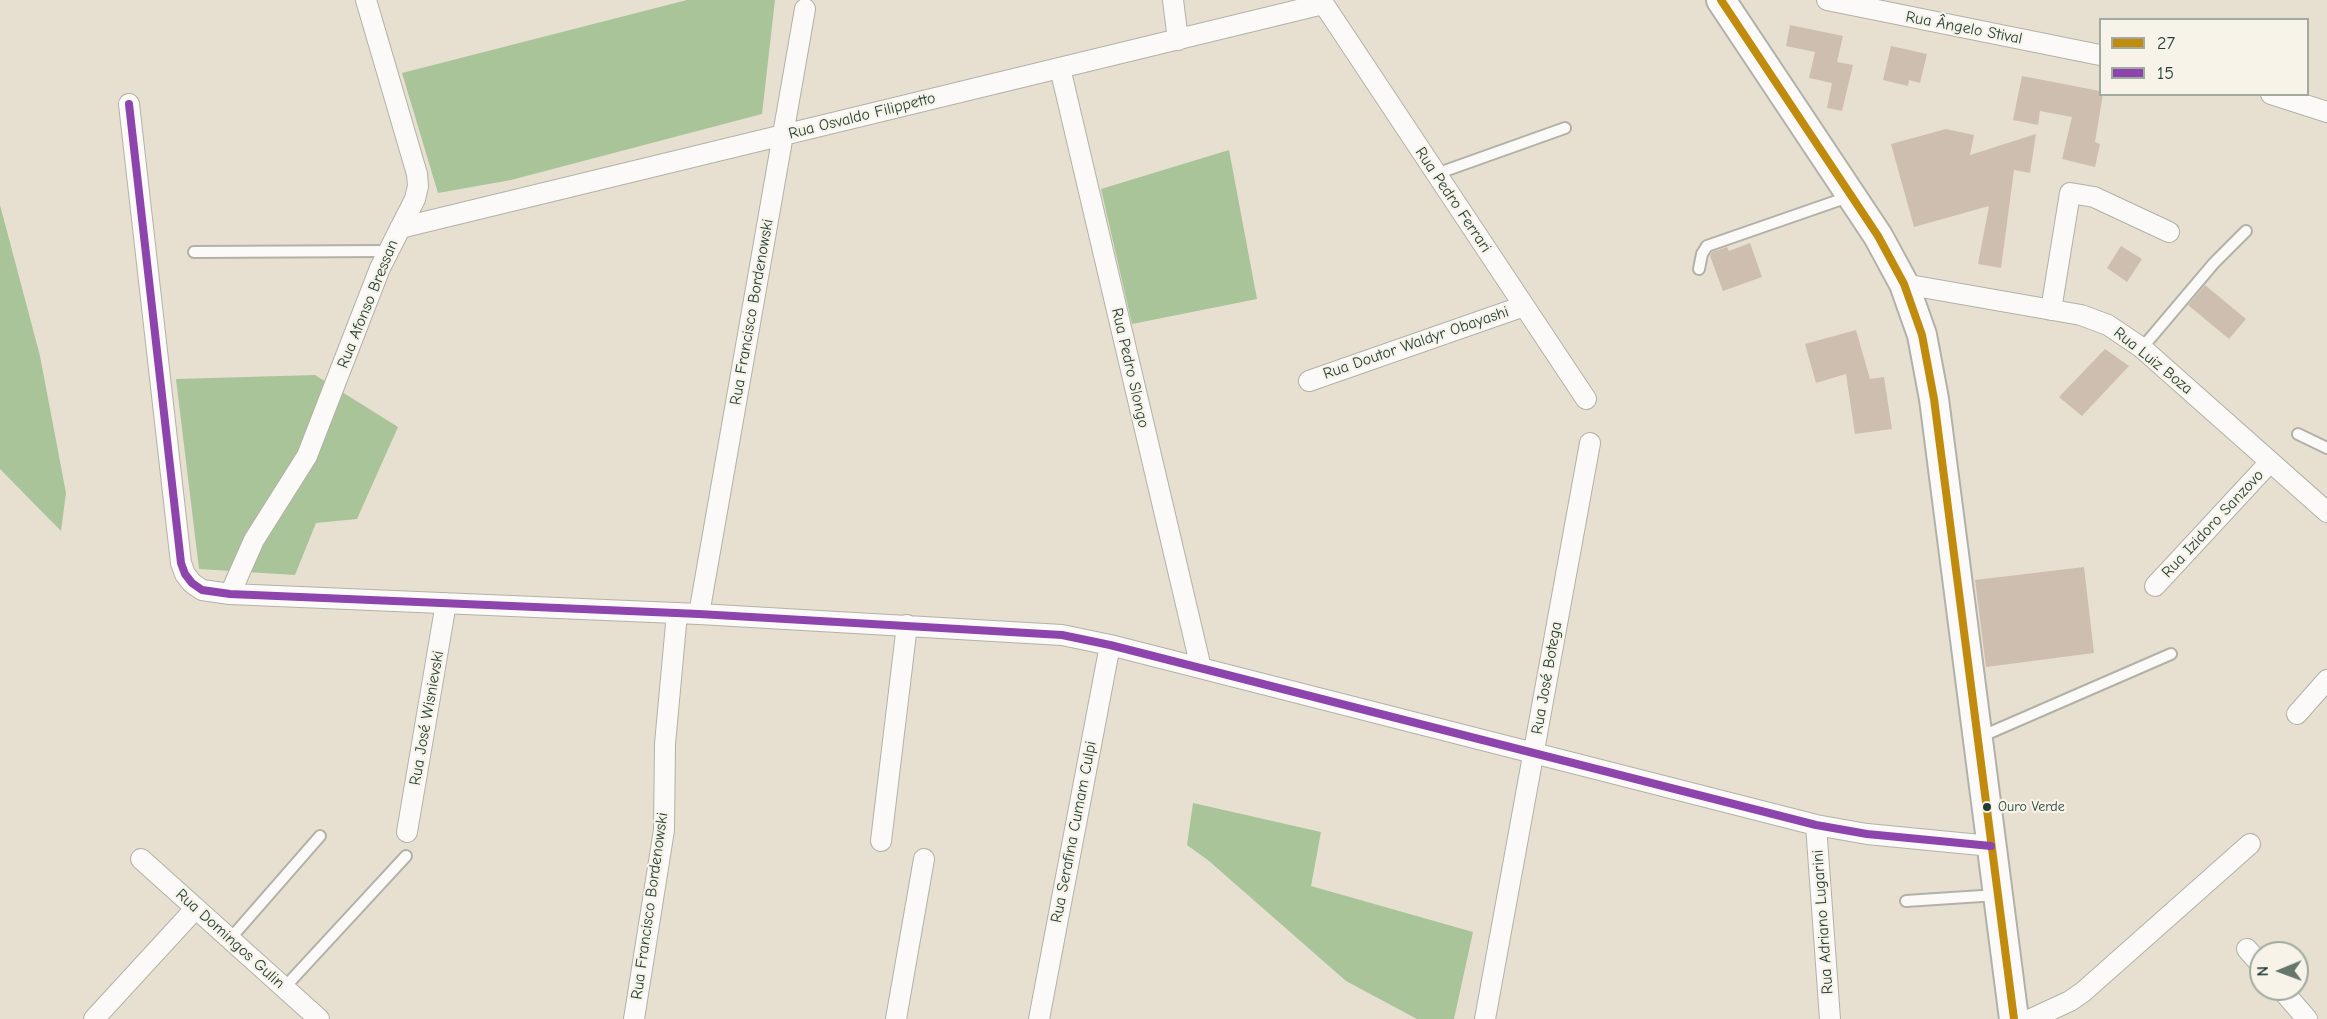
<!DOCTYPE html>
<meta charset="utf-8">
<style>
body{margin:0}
#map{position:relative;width:2327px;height:1019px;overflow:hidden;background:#e7e0d1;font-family:"Comic Neue",sans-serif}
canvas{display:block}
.legend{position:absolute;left:2099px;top:18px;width:210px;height:78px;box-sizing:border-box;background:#f7f3e8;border:2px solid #a1aaa0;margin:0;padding:8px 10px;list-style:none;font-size:18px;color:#1f3d34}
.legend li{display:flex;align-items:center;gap:12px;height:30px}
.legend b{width:30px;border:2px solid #a1aaa0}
.north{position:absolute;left:2249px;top:941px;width:60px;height:60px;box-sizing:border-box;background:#f7f3e8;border:2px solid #a1aaa0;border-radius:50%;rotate:269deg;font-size:16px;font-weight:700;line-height:24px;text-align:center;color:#1f3d34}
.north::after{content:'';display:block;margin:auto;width:21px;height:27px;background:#65766b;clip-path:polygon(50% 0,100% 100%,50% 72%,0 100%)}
</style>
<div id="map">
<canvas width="2327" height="1019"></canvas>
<ul class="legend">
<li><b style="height:8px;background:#c18c0d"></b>27</li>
<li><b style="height:8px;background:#8e44ad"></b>15</li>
</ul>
<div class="north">N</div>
</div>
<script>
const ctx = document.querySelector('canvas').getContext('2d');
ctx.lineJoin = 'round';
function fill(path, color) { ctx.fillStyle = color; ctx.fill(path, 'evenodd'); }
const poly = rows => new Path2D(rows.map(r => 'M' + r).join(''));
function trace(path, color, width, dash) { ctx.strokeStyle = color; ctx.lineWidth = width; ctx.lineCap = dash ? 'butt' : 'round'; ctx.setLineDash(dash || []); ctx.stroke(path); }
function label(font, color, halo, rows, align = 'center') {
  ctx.font = font + ' "Comic Neue",sans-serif'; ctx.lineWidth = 4.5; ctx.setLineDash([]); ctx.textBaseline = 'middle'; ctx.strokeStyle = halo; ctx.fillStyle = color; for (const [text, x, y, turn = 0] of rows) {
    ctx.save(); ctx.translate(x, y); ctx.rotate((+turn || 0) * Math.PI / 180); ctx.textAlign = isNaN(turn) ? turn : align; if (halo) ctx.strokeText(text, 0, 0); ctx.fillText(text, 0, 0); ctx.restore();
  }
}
fill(poly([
 [687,0,775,0,762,114,511,180,438,193,402,73],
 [1229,150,1257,299,1132,324,1101,189],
 [0,205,40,356,66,493,61,531,0,469],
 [315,375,398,427,357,519,316,523,295,575,199,569,176,379],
 [1193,803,1321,832,1311,886,1473,932,1454,1019,1417,1019,1346,981,1209,861,1187,845]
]), '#a9c498');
fill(poly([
 [1790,25,1843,36,1837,62,1853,65,1842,111,1827,108,1832,83,1809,78,1815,52,1786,46],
 [1891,46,1927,54,1920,83,1909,80,1908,86,1883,80],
 [2022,76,2100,91,2100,94,2103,94,2095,142,2100,144,2095,167,2062,159,2072,117,2040,111,2038,125,2013,120],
 [1946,129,1974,135,1970,155,2036,134,2030,173,2014,170,2001,268,1978,264,1989,206,1914,227,1891,144],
 [1750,243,1762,277,1723,291,1710,256,1712,252,1727,247,1729,251],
 [2121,246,2142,259,2127,282,2107,268],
 [2205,285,2246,319,2229,339,2188,305],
 [1856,330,1870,379,1884,377,1892,429,1855,434,1846,374,1816,383,1805,344],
 [2105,349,2129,366,2082,416,2059,397],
 [2084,567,2094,653,1986,667,1975,580]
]), '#cebeaf');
const lane = poly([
 [1436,174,1565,128],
 [194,252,387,251],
 [1699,269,1702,254,1707,246,1851,196],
 [2142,348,2214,263,2246,231],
 [2298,434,2327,448],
 [1980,737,2171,654],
 [1906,901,1997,895],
 [230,939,320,836],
 [284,988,406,856]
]);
const street = poly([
 [1173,0,1178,40],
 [1321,0,1586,399],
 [1827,0,2100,55],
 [1060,68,1201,668],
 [2271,94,2327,112],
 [129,104,181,563,185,574,192,583,202,590,230,594,699,614,1062,635,1110,645,1816,825,1867,834,1991,846],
 [400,228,1323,4],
 [1904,284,2081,315,2108,325,2142,348,2327,512],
 [2051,310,2070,193,2094,197,2169,232],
 [1309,381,1524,306],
 [2155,586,2270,462],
 [230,594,254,540,307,456,380,268,415,199,418,186,417,174,366,0],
 [699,614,805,9],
 [2297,714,2327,680],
 [1816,825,1830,1019],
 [407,832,446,603],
 [881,841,907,625],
 [141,859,319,1019],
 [2247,949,2261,965],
 [2281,989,2307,1019],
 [94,1019,196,908],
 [634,1019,664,830,665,744,677,613],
 [896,1019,924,859],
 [1039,1019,1110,645],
 [1485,1019,1590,443],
 [2031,1019,2070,1001,2083,992,2250,844]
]);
const secondary = poly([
 [1721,0,1878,236,1904,284,1922,335,1934,399,2014,1019]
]);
trace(lane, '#b2b1a7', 14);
trace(street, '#b2b1a7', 22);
trace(secondary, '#b2b1a7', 32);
trace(lane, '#fbfaf8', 10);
trace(street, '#fbfaf8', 20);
trace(secondary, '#fbfaf8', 28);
trace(poly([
 [1721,0,1878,236,1904,284,1922,335,1934,399,2014,1019]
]), '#c18c0d', 8);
trace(poly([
 [129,104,181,563,185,574,192,583,202,590,230,594,699,614,1062,635,1110,645,1816,825,1867,834,1991,846]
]), '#8e44ad', 8);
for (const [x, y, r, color] of [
 [1987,807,5,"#1f3d34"]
]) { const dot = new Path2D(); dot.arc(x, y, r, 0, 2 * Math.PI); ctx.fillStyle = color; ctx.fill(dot); trace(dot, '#f7f3e8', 2); }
label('14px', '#1f3d34', '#f7f3e8', [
 ["Ouro Verde",1998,807]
], 'left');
label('16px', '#1f3d34', '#f7f3e8', [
 ["Rua Ângelo Stival",1964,28,11],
 ["Rua Osvaldo Filippetto",862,116,-14],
 ["Rua Pedro Ferrari",1453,200,56],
 ["Rua Afonso Bressan",368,304,-68],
 ["Rua Francisco Bordenowski",752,312,-80],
 ["Rua Doutor Waldyr Obayashi",1416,343,-19],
 ["Rua Luiz Boza",2153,361,39],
 ["Rua Pedro Slongo",1130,368,77],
 ["Rua Izidoro Sanzovo",2213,524,-47],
 ["Rua José Botega",1547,678,-80],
 ["Rua José Wisnievski",427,718,-80],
 ["Rua Serafina Cumam Culpi",1074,832,-79],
 ["Rua Francisco Bordenowski",650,906,-82],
 ["Rua Adriano Lugarini",1823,922,-94],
 ["Rua Domingos Gulin",230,939,42]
]);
</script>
